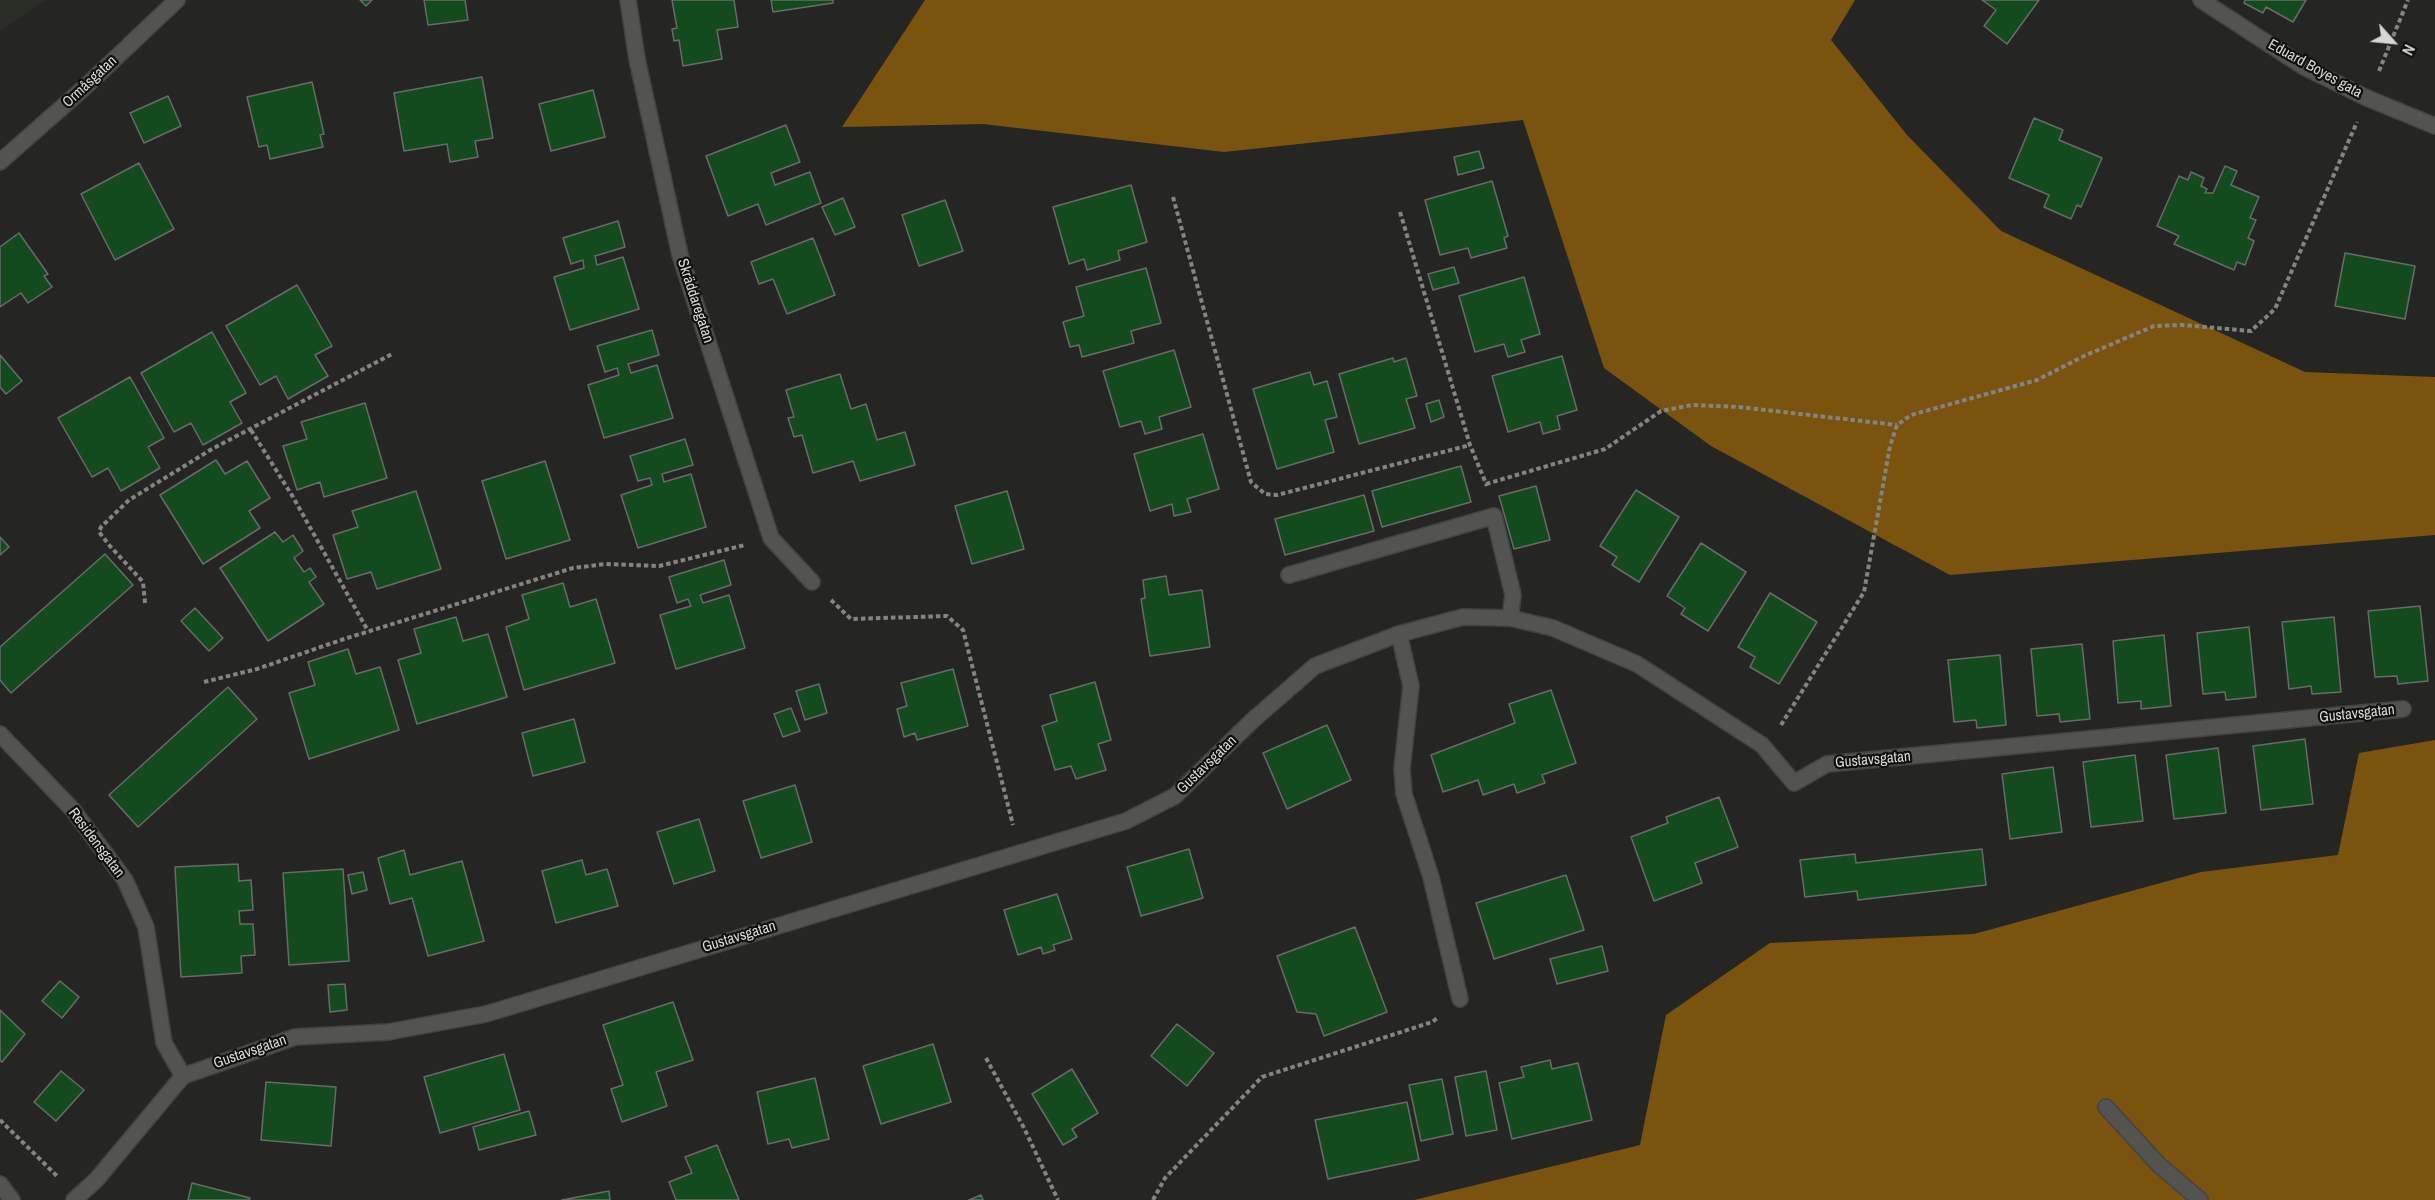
<!DOCTYPE html>
<meta charset="utf-8">
<style>
body{margin:0}
#map{position:relative;width:2435px;height:1200px;overflow:hidden;background:#252624;font-family:"Archivo Narrow",sans-serif}
canvas{display:block}
.north{position:absolute;left:2363px;top:12px;width:60px;height:60px;-webkit-text-stroke:4px #0f0f0e;paint-order:stroke;rotate:117deg;font-size:16px;font-weight:700;line-height:24px;text-align:center;color:#d7d7d6}
.north::after{content:'';display:block;margin:auto;width:21px;height:27px;background:#d7d7d6;clip-path:polygon(50% 0,100% 100%,50% 72%,0 100%)}
</style>
<div id="map">
<canvas width="2435" height="1200"></canvas>
<div class="north">N</div>
</div>
<script>
const ctx = document.querySelector('canvas').getContext('2d');
ctx.lineJoin = 'round';
function fill(path, color) { ctx.fillStyle = color; ctx.fill(path, 'evenodd'); }
const poly = rows => new Path2D(rows.map(r => 'M' + r).join(''));
function trace(path, color, width, dash) { ctx.strokeStyle = color; ctx.lineWidth = width; ctx.lineCap = dash ? 'butt' : 'round'; ctx.setLineDash(dash || []); ctx.stroke(path); }
function label(font, color, halo, rows, align = 'center') {
  ctx.font = font + ' "Archivo Narrow",sans-serif'; ctx.lineWidth = 4.5; ctx.setLineDash([]); ctx.textBaseline = 'middle'; ctx.strokeStyle = halo; ctx.fillStyle = color; for (const [text, x, y, turn = 0] of rows) {
    ctx.save(); ctx.translate(x, y); ctx.rotate((+turn || 0) * Math.PI / 180); ctx.textAlign = isNaN(turn) ? turn : align; if (halo) ctx.strokeText(text, 0, 0); ctx.fillText(text, 0, 0); ctx.restore();
  }
}
fill(poly([
 [0,0,45,0,0,31]
]), '#2b2e26');
fill(poly([
 [925,0,1855,0,1831,40,1907,135,2001,231,2305,372,2435,377,2435,535,1950,575,1711,446,1604,368,1523,120,1224,152,983,124,842,127],
 [2435,740,2435,1200,1414,1200,1640,1145,1666,1015,1770,943,1974,934,2201,872,2338,855,2359,753]
]), '#7a540f');
const building = poly([
 [360,0,372,0,366,6,360,0],
 [424,0,465,0,468,20,428,25,424,0],
 [672,0,734,0,738,27,717,30,722,59,683,66,679,40,674,41,672,29,677,28,672,0],
 [771,0,833,0,833,3,773,12,771,0],
 [1982,0,2039,0,2007,44,1984,26,1996,10,1982,0],
 [2245,0,2306,0,2293,22,2266,7,2263,13,2244,3,2245,0],
 [482,77,493,138,475,141,478,157,450,162,447,144,404,151,394,93,482,77],
 [312,82,324,134,320,135,323,147,270,159,267,145,259,147,247,97,312,82],
 [593,90,605,137,551,151,539,104,593,90],
 [168,96,181,126,144,143,130,113,168,96],
 [2034,118,2063,130,2059,140,2102,158,2081,207,2077,205,2071,219,2044,207,2049,195,2009,178,2034,118],
 [786,125,800,162,771,173,775,185,810,172,821,203,766,225,758,204,728,216,706,156,786,125],
 [1479,151,1484,168,1458,175,1454,157,1479,151],
 [139,163,174,229,115,260,81,194,139,163],
 [2225,166,2237,171,2231,185,2259,197,2250,218,2256,220,2248,238,2254,241,2245,265,2237,262,2234,270,2174,244,2179,236,2157,226,2179,176,2188,180,2191,172,2204,178,2201,186,2207,189,2205,193,2213,193,2225,166],
 [1492,181,1508,236,1504,238,1507,248,1471,258,1468,248,1440,255,1425,200,1492,181],
 [1131,185,1147,242,1118,251,1120,260,1087,270,1084,259,1069,264,1053,207,1131,185],
 [843,198,855,227,835,235,822,207,843,198],
 [945,200,963,251,919,266,902,215,945,200],
 [618,221,625,247,595,256,597,265,623,257,639,309,570,330,554,277,584,268,583,260,571,264,563,238,618,221],
 [19,233,48,274,44,276,52,287,28,303,21,293,0,307,0,247,19,233],
 [813,238,835,295,787,314,773,279,759,284,751,262,813,238],
 [2345,253,2415,266,2405,319,2335,306,2345,253],
 [1454,267,1459,283,1433,290,1428,274,1454,267],
 [1146,268,1161,323,1131,331,1134,343,1082,357,1079,345,1070,347,1063,322,1084,316,1076,287,1146,268],
 [1524,277,1540,334,1521,340,1525,352,1508,357,1504,344,1475,352,1459,296,1524,277],
 [297,285,332,346,315,355,328,376,288,399,276,376,260,385,226,326,297,285],
 [652,330,659,355,628,364,631,373,657,365,673,418,604,438,588,385,619,375,617,368,605,372,597,346,652,330],
 [212,332,246,393,230,402,242,423,203,445,191,423,174,432,141,373,212,332],
 [1174,350,1191,407,1159,417,1162,429,1145,434,1141,421,1120,427,1103,371,1174,350],
 [0,355,22,381,6,394,0,387,0,355],
 [1562,356,1577,410,1557,416,1560,429,1543,434,1540,422,1508,432,1492,376,1562,356],
 [1393,358,1394,362,1406,358,1417,396,1406,399,1415,428,1359,444,1339,374,1393,358],
 [1310,372,1314,385,1327,381,1337,417,1325,420,1334,452,1277,469,1253,389,1310,372],
 [840,374,851,409,866,404,877,440,905,432,915,465,860,481,853,461,813,473,802,435,794,437,788,418,794,417,786,390,840,374],
 [130,377,164,438,148,447,160,468,121,491,108,468,92,477,58,418,130,377],
 [1439,400,1444,417,1431,422,1426,404,1439,400],
 [365,403,387,478,324,497,320,482,297,490,283,446,307,439,301,422,365,403],
 [1203,434,1219,489,1187,499,1191,512,1174,516,1172,504,1150,511,1134,454,1203,434],
 [685,439,693,465,662,474,664,482,691,474,706,527,638,548,621,495,652,485,650,478,638,481,630,456,685,439],
 [216,460,225,474,247,461,270,498,249,511,260,528,203,564,160,495,216,460],
 [545,461,570,540,506,559,482,481,545,461],
 [1461,466,1471,502,1382,527,1372,491,1461,466],
 [1536,486,1550,540,1514,549,1499,496,1536,486],
 [1636,490,1679,517,1639,582,1612,565,1617,557,1600,546,1636,490],
 [416,491,441,569,377,589,371,572,347,579,333,535,358,527,352,511,416,491],
 [1007,491,1024,549,972,564,955,506,1007,491],
 [1364,495,1374,531,1285,555,1275,519,1364,495],
 [275,532,283,542,293,535,303,551,294,558,304,572,310,568,316,577,309,582,324,604,268,641,220,568,275,532],
 [0,537,9,547,0,555,0,537],
 [1701,543,1746,572,1708,631,1681,614,1685,608,1667,596,1701,543],
 [105,554,133,585,11,693,0,680,0,647,105,554],
 [724,560,731,585,700,595,703,603,729,595,745,648,676,669,660,615,691,606,688,599,677,603,669,577,724,560],
 [1166,576,1169,595,1202,590,1210,647,1150,656,1141,599,1145,598,1143,580,1166,576],
 [563,583,570,607,596,599,615,663,524,690,506,627,529,619,522,595,563,583],
 [1770,593,1817,622,1779,684,1750,667,1755,657,1738,647,1770,593],
 [2420,606,2428,681,2398,684,2397,676,2375,677,2368,611,2420,606],
 [195,608,223,638,209,651,181,621,195,608],
 [456,617,463,641,488,634,507,697,417,724,398,660,421,653,414,629,456,617],
 [2334,617,2341,692,2312,694,2311,686,2289,689,2282,622,2334,617],
 [2249,627,2256,697,2226,700,2225,692,2203,694,2197,633,2249,627],
 [2164,635,2171,706,2141,709,2141,701,2118,703,2113,641,2164,635],
 [2082,644,2090,719,2060,722,2059,714,2037,716,2031,649,2082,644],
 [348,649,356,674,380,667,399,730,309,759,289,693,315,685,308,662,348,649],
 [2000,655,2006,725,1977,728,1976,720,1954,722,1948,660,2000,655],
 [953,669,968,726,917,740,915,733,904,737,897,709,907,706,901,683,953,669],
 [1095,682,1111,740,1098,744,1106,770,1076,779,1071,766,1055,770,1042,726,1057,721,1050,695,1095,682],
 [819,684,827,713,805,720,796,691,819,684],
 [228,687,257,719,138,827,109,795,228,687],
 [1551,690,1576,763,1542,775,1545,783,1517,793,1514,784,1483,795,1478,780,1443,792,1431,755,1515,723,1509,704,1551,690],
 [791,708,800,731,783,737,774,714,791,708],
 [574,719,585,762,533,776,522,733,574,719],
 [1327,725,1351,780,1287,809,1263,753,1327,725],
 [2305,739,2313,804,2261,810,2253,746,2305,739],
 [2218,748,2226,813,2174,819,2166,755,2218,748],
 [2135,755,2143,821,2091,827,2083,762,2135,755],
 [2053,767,2062,832,2010,839,2002,774,2053,767],
 [795,785,812,842,761,858,743,801,795,785],
 [1719,797,1738,847,1695,863,1702,883,1654,901,1631,837,1668,823,1666,817,1719,797],
 [699,819,715,871,674,884,657,832,699,819],
 [1189,849,1203,898,1141,916,1127,867,1189,849],
 [1982,849,1986,885,1858,900,1857,891,1805,897,1800,860,1855,854,1856,863,1982,849],
 [404,850,410,875,462,861,484,941,428,956,412,898,390,904,378,858,404,850],
 [582,860,586,875,607,869,618,906,556,923,542,871,582,860],
 [238,864,239,881,251,880,253,910,239,911,240,924,253,924,255,955,241,956,242,973,181,977,175,867,238,864],
 [343,869,349,961,289,965,283,873,343,869],
 [363,872,367,890,352,894,348,875,363,872],
 [1566,875,1584,930,1494,959,1476,903,1566,875],
 [1057,894,1072,939,1053,945,1055,950,1043,954,1041,947,1018,955,1004,910,1057,894],
 [1355,927,1387,1012,1324,1036,1316,1014,1297,1012,1277,956,1355,927],
 [1602,946,1608,971,1557,984,1550,959,1602,946],
 [60,981,79,997,62,1018,42,1001,60,981],
 [345,984,347,1010,330,1012,328,985,345,984],
 [673,1002,693,1060,656,1072,667,1106,622,1122,611,1089,623,1085,603,1025,673,1002],
 [0,1010,25,1034,2,1062,0,1061,0,1010],
 [1177,1024,1214,1053,1187,1086,1151,1056,1177,1024],
 [933,1044,951,1102,881,1124,863,1066,933,1044],
 [504,1054,520,1110,440,1133,424,1077,504,1054],
 [1550,1060,1552,1069,1578,1063,1592,1120,1512,1139,1499,1083,1524,1077,1521,1067,1550,1060],
 [1072,1069,1098,1113,1072,1129,1077,1137,1063,1145,1032,1094,1072,1069],
 [61,1071,84,1090,56,1121,34,1102,61,1071],
 [1486,1071,1497,1130,1466,1136,1455,1077,1486,1071],
 [815,1078,829,1139,792,1148,789,1139,768,1144,757,1092,815,1078],
 [1442,1079,1453,1134,1421,1141,1409,1085,1442,1079],
 [266,1082,336,1087,331,1146,261,1140,266,1082],
 [1407,1102,1419,1160,1328,1179,1315,1120,1407,1102],
 [529,1111,536,1135,479,1150,473,1127,529,1111],
 [717,1145,739,1200,676,1200,669,1182,692,1173,685,1157,717,1145],
 [192,1183,250,1198,249,1200,188,1200,192,1183],
 [609,1191,610,1200,562,1200,609,1191],
 [981,1195,983,1200,969,1200,981,1195]
]);
fill(building, '#134b1e');
trace(building, '#686b68', 1.5);
const lane = poly([
 [1289,575,1494,516,1513,595,1510,618],
 [2106,1107,2158,1164,2200,1200]
]);
const street = poly([
 [628,0,637,59,680,255,771,538,812,582],
 [2201,0,2304,67,2367,98,2435,126],
 [0,162,85,87,177,0],
 [1399,634,1411,686,1402,769,1404,794,1431,877,1460,999],
 [0,734,73,810,125,880,146,927,164,1043,183,1076],
 [74,1200,97,1179,183,1076,295,1037,388,1032,486,1014,1126,821,1175,796,1253,720,1315,666,1399,634,1463,617,1510,618,1553,628,1637,664,1762,745,1794,783,1827,764,2403,709]
]);
const secondary = poly([
 [0,1184,12,1200]
]);
trace(lane, '#434341', 18);
trace(street, '#434341', 18);
trace(secondary, '#434341', 18);
trace(poly([
 [2379,71,2408,0],
 [1173,197,1251,482,1265,494,1277,495,1470,445],
 [1400,212,1470,445,1487,486],
 [251,430,293,497,368,631],
 [1486,484,1605,449,1661,411,1692,405,1739,407,1897,425],
 [831,600,851,619,947,616,963,630,1013,825],
 [145,603,143,582,110,546,99,532,101,527,129,500,212,449,392,354],
 [204,682,257,669,344,639,573,568,606,564,659,566,745,545],
 [1781,725,1864,592,1890,446,1897,425,1911,415,2037,380,2084,356,2154,326,2182,325,2251,331,2275,309,2357,122],
 [986,1058,1024,1128,1058,1200],
 [0,1120,57,1176],
 [1153,1200,1165,1178,1262,1077,1432,1022,1439,1017]
]), '#848483', 4, [4.5, 3]);
trace(lane, '#535451', 15);
trace(street, '#535451', 15);
trace(secondary, '#535451', 15);
label('15px', '#d7d7d6', '#0f0f0e', [
 ["Eduard Boyes gata",2315,69,29],
 ["Ormåsgatan",90,82,-43],
 ["Skräddaregatan",695,301,72],
 ["Gustavsgatan",2357,714,-6],
 ["Gustavsgatan",1873,760,-5],
 ["Gustavsgatan",1207,765,-44],
 ["Residensgatan",96,843,53],
 ["Gustavsgatan",739,937,-17],
 ["Gustavsgatan",250,1052,-19]
]);
</script>
